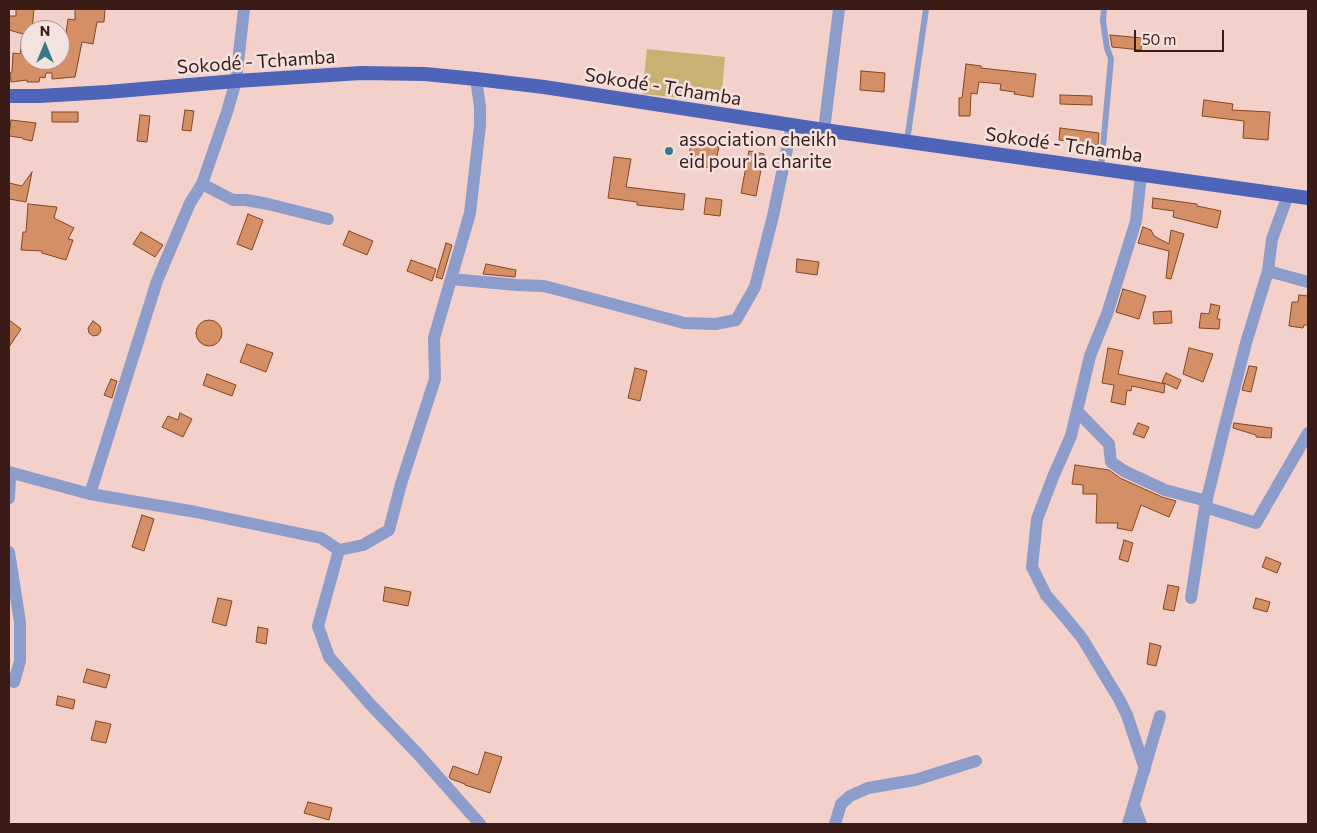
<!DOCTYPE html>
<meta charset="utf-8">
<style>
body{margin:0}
#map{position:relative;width:1317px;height:833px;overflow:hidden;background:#f3d1ca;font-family:Commissioner,sans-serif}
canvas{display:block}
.frame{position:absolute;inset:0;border:10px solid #3a1b16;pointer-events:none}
.north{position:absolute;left:20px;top:20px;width:50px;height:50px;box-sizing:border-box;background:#f4e2df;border:1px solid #aa928f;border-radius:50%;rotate:0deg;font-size:14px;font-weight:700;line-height:20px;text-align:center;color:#3a1b16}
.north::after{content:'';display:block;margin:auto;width:18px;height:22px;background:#357b87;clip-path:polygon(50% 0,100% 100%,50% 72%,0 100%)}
.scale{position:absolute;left:1134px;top:30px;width:90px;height:22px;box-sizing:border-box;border:2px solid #3a1b16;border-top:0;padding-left:6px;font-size:15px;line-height:18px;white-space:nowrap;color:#3a1b16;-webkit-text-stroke:4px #f4e2df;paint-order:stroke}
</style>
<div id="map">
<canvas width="1317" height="833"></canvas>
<div class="frame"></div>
<div class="north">N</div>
<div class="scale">50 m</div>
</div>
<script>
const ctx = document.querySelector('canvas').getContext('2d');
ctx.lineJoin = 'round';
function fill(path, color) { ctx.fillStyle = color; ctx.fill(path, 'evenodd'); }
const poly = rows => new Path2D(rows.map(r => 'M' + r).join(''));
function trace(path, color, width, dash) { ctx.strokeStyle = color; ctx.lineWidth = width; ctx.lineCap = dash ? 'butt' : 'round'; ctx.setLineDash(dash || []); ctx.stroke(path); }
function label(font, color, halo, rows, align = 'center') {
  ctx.font = font + ' Commissioner,sans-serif'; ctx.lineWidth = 5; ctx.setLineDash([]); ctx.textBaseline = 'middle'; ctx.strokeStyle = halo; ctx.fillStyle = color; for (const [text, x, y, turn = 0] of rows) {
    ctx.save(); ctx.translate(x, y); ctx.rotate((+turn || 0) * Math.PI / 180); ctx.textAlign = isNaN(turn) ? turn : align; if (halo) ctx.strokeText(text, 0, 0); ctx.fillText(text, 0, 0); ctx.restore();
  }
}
fill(poly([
 [647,49,725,57,721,102,642,94]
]), '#c8b173');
const building = poly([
 [16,9,34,9,32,30,30,30,30,61,49,62,49,60,62,60,61,47,64,47,68,19,75,20,75,9,105,9,104,22,97,22,93,44,82,42,75,77,52,79,52,73,46,73,45,78,40,77,39,82,27,82,27,80,11,82,10,73,12,72,13,53,20,54,23,34,9,30,9,16,16,16,16,9],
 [1110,35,1142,38,1141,50,1112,47,1110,35],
 [966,64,981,66,981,68,1036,74,1033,97,1014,94,1015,92,1000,90,1001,84,979,82,977,94,971,93,970,116,959,116,959,98,962,98,966,64],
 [861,71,885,73,884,92,860,90,861,71],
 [1060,95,1092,96,1092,105,1060,104,1060,95],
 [1204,100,1233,104,1232,110,1270,112,1268,140,1243,138,1244,121,1202,116,1204,100],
 [185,110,194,111,191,131,182,130,185,110],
 [52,112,78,112,78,122,52,122,52,112],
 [140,115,150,116,147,142,137,141,140,115],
 [11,120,36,123,32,141,23,139,23,138,9,136,11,120],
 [1060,128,1099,133,1098,145,1059,140,1060,128],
 [692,141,719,147,714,169,687,163,692,141],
 [749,151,764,154,756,196,741,193,749,151],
 [614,157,631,159,626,187,685,194,683,210,637,205,637,202,608,198,614,157],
 [32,172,26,202,9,199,9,183,22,186,32,172],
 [706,198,722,200,720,216,704,214,706,198],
 [1153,198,1197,204,1197,206,1221,211,1217,228,1173,217,1174,211,1152,208,1153,198],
 [28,204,57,207,54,218,74,228,68,239,73,240,66,260,42,253,42,251,21,250,23,232,26,232,28,204],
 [248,214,263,220,252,250,237,244,248,214],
 [1143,227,1151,230,1154,236,1169,244,1171,230,1184,234,1171,279,1166,278,1169,251,1138,243,1143,227],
 [349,231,373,241,367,255,343,245,349,231],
 [141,232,163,245,155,257,133,244,141,232],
 [446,243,452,245,442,279,436,277,446,243],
 [797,259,819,262,817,275,796,272,797,259],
 [411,260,436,269,432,281,407,271,411,260],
 [486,264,516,270,515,277,483,274,486,264],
 [1123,289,1146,296,1139,319,1116,312,1123,289],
 [1299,295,1308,296,1308,325,1304,325,1303,328,1289,326,1292,302,1298,302,1299,295],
 [1211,304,1220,306,1217,319,1220,319,1219,329,1199,328,1201,313,1209,314,1211,304],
 [1171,311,1172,323,1154,324,1153,312,1171,311],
 [9,320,21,329,9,347,9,320],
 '196 333a13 13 0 1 1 26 0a13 13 0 1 1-26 0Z',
 [93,321,100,326,101,331,98,335,93,336,89,333,88,328,93,321],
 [247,344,273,353,266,372,240,362,247,344],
 [1108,348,1123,351,1118,374,1165,384,1164,393,1132,386,1131,391,1127,390,1125,405,1111,402,1114,385,1102,383,1108,348],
 [1189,348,1213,354,1203,382,1183,374,1189,348],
 [1249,366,1257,367,1251,392,1242,390,1249,366],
 [635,368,647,371,640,401,628,398,635,368],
 [1166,373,1181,380,1177,389,1162,382,1166,373],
 [207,374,236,385,232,396,203,385,207,374],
 [111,379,117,381,112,398,104,395,111,379],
 [180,413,192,419,183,437,162,427,168,416,178,420,180,413],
 [1138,423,1149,427,1144,438,1133,434,1138,423],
 [1234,423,1272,428,1271,438,1256,437,1256,435,1233,428,1234,423],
 [1075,465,1109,470,1120,478,1162,497,1176,501,1169,517,1141,505,1132,531,1117,528,1118,523,1096,523,1097,494,1083,494,1083,485,1072,484,1075,465],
 [142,515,154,519,144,551,132,547,142,515],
 [1124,540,1133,543,1128,562,1119,559,1124,540],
 [1266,557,1281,563,1277,573,1262,567,1266,557],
 [1168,585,1179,587,1174,611,1163,609,1168,585],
 [385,587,411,592,408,606,383,601,385,587],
 [218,598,232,601,226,626,212,622,218,598],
 [1256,598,1270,602,1267,612,1253,608,1256,598],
 [258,627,268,629,266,644,256,642,258,627],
 [1150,643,1161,646,1156,666,1147,664,1150,643],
 [87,669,110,675,106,688,83,682,87,669],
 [58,696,75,700,73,709,56,705,58,696],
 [96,721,111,724,106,743,91,740,96,721],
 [485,752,502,757,490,793,465,785,465,784,451,779,449,777,453,766,478,775,485,752],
 [308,802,332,808,329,820,304,813,308,802]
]);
fill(building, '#d48f67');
trace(building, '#85461e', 1);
trace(poly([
 [907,141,926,9],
 [1101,169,1111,59,1107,48,1103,21,1104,9]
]), '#8c9ccb', 6);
trace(poly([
 [824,130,839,9],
 [1141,175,1136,221,1107,314,1090,356,1071,436,1053,477,1037,519,1032,567,1046,595,1064,616,1082,638,1119,699,1127,715,1145,769],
 [202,184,233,200,246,200,268,204,328,219],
 [1268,271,1308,282],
 [451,279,517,285,544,286,684,323,716,324,736,320,755,287,773,216,792,125],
 [1077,411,1109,444,1111,462,1124,471,1165,490,1207,501],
 [9,472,90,494,196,512,321,538,339,550,363,545,389,530,401,484,435,379,434,338,470,213,480,126,480,107,476,79],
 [9,477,10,478,9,498],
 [90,494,157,281,190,203,202,184,227,112,236,81,244,9],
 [1205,507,1256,523,1308,433],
 [339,550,318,626,329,657,370,704,417,753,480,824],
 [9,552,20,622,20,661,14,682],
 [1191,598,1205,507,1223,433,1246,343,1268,271,1272,239,1288,195],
 [1134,806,1141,824],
 [835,824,841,804,850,796,868,788,915,780,976,761],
 [1128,824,1160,716]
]), '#8c9ccb', 12);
trace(poly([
 [9,96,39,96,107,92,236,81,361,73,425,74,476,79,544,87,824,130,1308,198]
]), '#4e64b9', 14);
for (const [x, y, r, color] of [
 [669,151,5,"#357b87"]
]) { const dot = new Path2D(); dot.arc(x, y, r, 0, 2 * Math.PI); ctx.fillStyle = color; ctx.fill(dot); trace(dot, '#f4e2df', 2); }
label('19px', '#3a1b16', '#f4e2df', [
 ["Sokodé - Tchamba",256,62,-4],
 ["Sokodé - Tchamba",663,87,9],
 ["Sokodé - Tchamba",1064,145,8]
]);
label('19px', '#3a1b16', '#f4e2df', [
 ["association cheikh",679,140],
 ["eid pour la charite",679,162]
], 'left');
</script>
